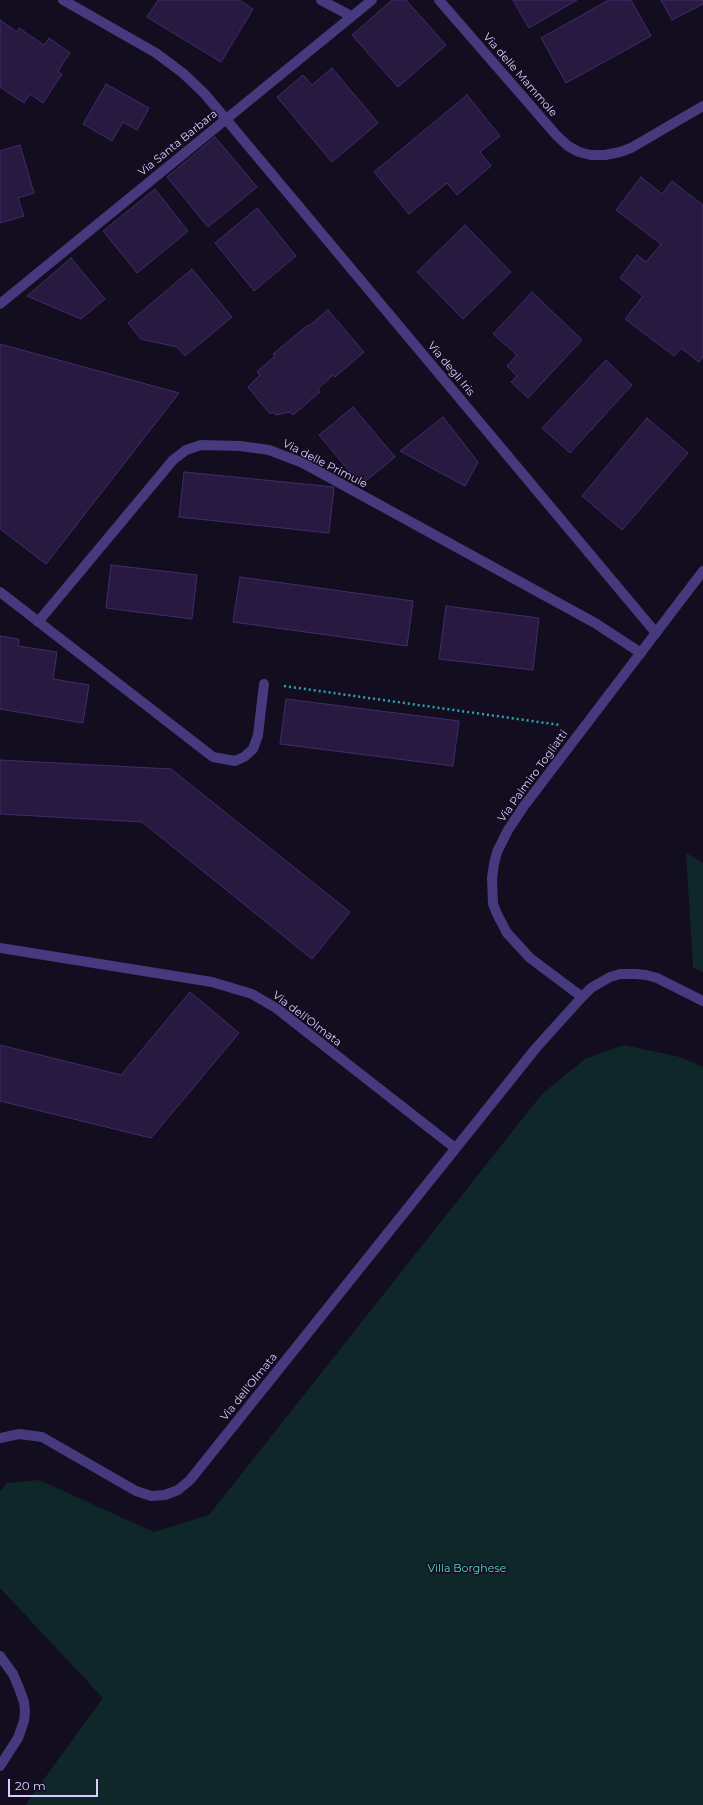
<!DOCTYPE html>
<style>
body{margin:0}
#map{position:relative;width:703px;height:1805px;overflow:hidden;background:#130d20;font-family:Montserrat,sans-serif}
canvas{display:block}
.scale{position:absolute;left:8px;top:1779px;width:90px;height:18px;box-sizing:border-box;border:2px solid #dacdfe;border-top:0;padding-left:5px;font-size:12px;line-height:14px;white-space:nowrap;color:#dacdfe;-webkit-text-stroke:3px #130d20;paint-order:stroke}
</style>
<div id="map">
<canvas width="703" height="1805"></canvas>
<div class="scale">20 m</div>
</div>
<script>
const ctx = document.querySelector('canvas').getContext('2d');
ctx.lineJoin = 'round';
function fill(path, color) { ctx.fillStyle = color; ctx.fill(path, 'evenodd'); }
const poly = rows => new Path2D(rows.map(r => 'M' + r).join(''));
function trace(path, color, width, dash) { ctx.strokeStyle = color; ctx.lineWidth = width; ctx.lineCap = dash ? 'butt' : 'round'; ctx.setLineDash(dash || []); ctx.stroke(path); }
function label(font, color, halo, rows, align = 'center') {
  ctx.font = font + ' Montserrat,sans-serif'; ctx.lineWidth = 3; ctx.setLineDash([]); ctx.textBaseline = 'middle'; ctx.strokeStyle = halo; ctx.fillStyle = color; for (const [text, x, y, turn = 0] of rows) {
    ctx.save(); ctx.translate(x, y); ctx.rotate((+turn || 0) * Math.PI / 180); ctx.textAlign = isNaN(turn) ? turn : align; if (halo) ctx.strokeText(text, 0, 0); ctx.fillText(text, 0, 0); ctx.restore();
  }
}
fill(poly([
 [686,853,703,863,703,972,693,968],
 [624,1045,680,1057,703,1067,703,1805,25,1805,103,1698,0,1588,0,1492,7,1483,39,1480,154,1532,209,1515,542,1094,585,1059]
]), '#10272a');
const building = poly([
 [158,0,239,0,253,9,221,62,147,17,158,0],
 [392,0,406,0,446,45,398,87,352,35,392,0],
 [513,0,577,0,529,28,513,0],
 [609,0,631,0,651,36,566,83,541,38,609,0],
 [661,0,703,0,703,4,672,20,661,0],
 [0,20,17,32,19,28,44,45,49,38,70,53,58,71,62,74,43,103,30,94,24,103,0,87,0,20],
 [332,68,378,123,332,162,277,97,303,75,312,85,332,68],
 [106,84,149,108,137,130,123,122,112,141,83,124,106,84],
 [467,95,500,136,480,152,491,166,457,195,447,183,409,214,374,172,467,95],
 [215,137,257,187,208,227,167,177,215,137],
 [20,145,34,193,18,198,24,216,0,223,0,151,20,145],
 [641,177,662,194,672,181,703,205,703,357,699,362,681,348,674,356,625,319,643,296,620,278,637,255,646,262,661,244,616,210,641,177],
 [155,189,188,231,137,273,103,231,155,189],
 [257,208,296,256,254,291,215,243,257,208],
 [465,225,511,272,463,319,417,272,465,225],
 [71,258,105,299,81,319,27,296,71,258],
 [192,269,232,317,185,356,177,347,141,339,128,323,192,269],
 [532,292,582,340,528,398,511,382,517,376,507,366,517,355,493,334,532,292],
 [328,310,364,352,335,377,333,375,318,389,320,392,293,415,290,412,276,415,273,412,270,414,248,387,260,375,257,372,275,356,273,354,308,325,309,326,328,310],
 [0,344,179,393,46,564,0,529,0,344],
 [606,360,632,385,570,453,542,428,606,360],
 [353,407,395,457,361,485,319,435,353,407],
 [443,417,478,462,465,486,400,451,443,417],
 [647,418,688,453,622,530,582,496,647,418],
 [184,472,334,487,329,533,179,517,184,472],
 [111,565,197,575,192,619,106,608,111,565],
 [240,577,413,601,407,646,233,622,240,577],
 [446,606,539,618,533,670,439,659,446,606],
 [0,636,19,639,18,646,57,652,53,679,89,685,83,723,0,709,0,636],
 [286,699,459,721,453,766,280,744,286,699],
 [0,760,171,769,350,912,312,959,142,822,0,814,0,760],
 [190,992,239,1033,151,1138,0,1101,0,1045,121,1075,190,992]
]);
fill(building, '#271940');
trace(building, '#422c6c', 1);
trace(poly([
 [284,686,560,725]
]), '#2fa4af', 2.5, [2, 3]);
trace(poly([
 [63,0,156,53,184,74,204,93,656,633],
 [321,0,351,16],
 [439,0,557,136,568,146,579,152,591,155,605,155,620,152,631,148,703,106],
 [0,304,372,0],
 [0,592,213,757,235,761,244,757,253,749,258,735,264,684],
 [38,622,173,460,186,450,201,445,240,446,269,450,303,463,595,623,641,653],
 [0,948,212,982,252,994,276,1008,455,1148],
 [582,997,530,958,507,933,497,914,493,904,492,878,494,864,497,852,508,830,524,806,703,571],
 [0,1438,19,1434,42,1437,136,1491,151,1496,165,1495,178,1490,190,1480,536,1048,582,997,591,988,610,977,620,974,636,974,646,975,657,978,703,1001],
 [0,1656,13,1674,19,1688,24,1702,25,1711,24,1721,18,1738,0,1766]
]), '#46397e', 10);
label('11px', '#dacdfe', '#130d20', [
 ["Via delle Mammole",520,75,49],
 ["Via Santa Barbara",178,143,-39],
 ["Via degli Iris",451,369,50],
 ["Via delle Primule",325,464,27],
 ["Via Palmiro Togliatti",533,776,-54],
 ["Via dell'Olmata",307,1019,37],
 ["Via dell'Olmata",249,1387,-51]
]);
label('11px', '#5adccf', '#130d20', [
 ["Villa Borghese",467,1569]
]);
</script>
